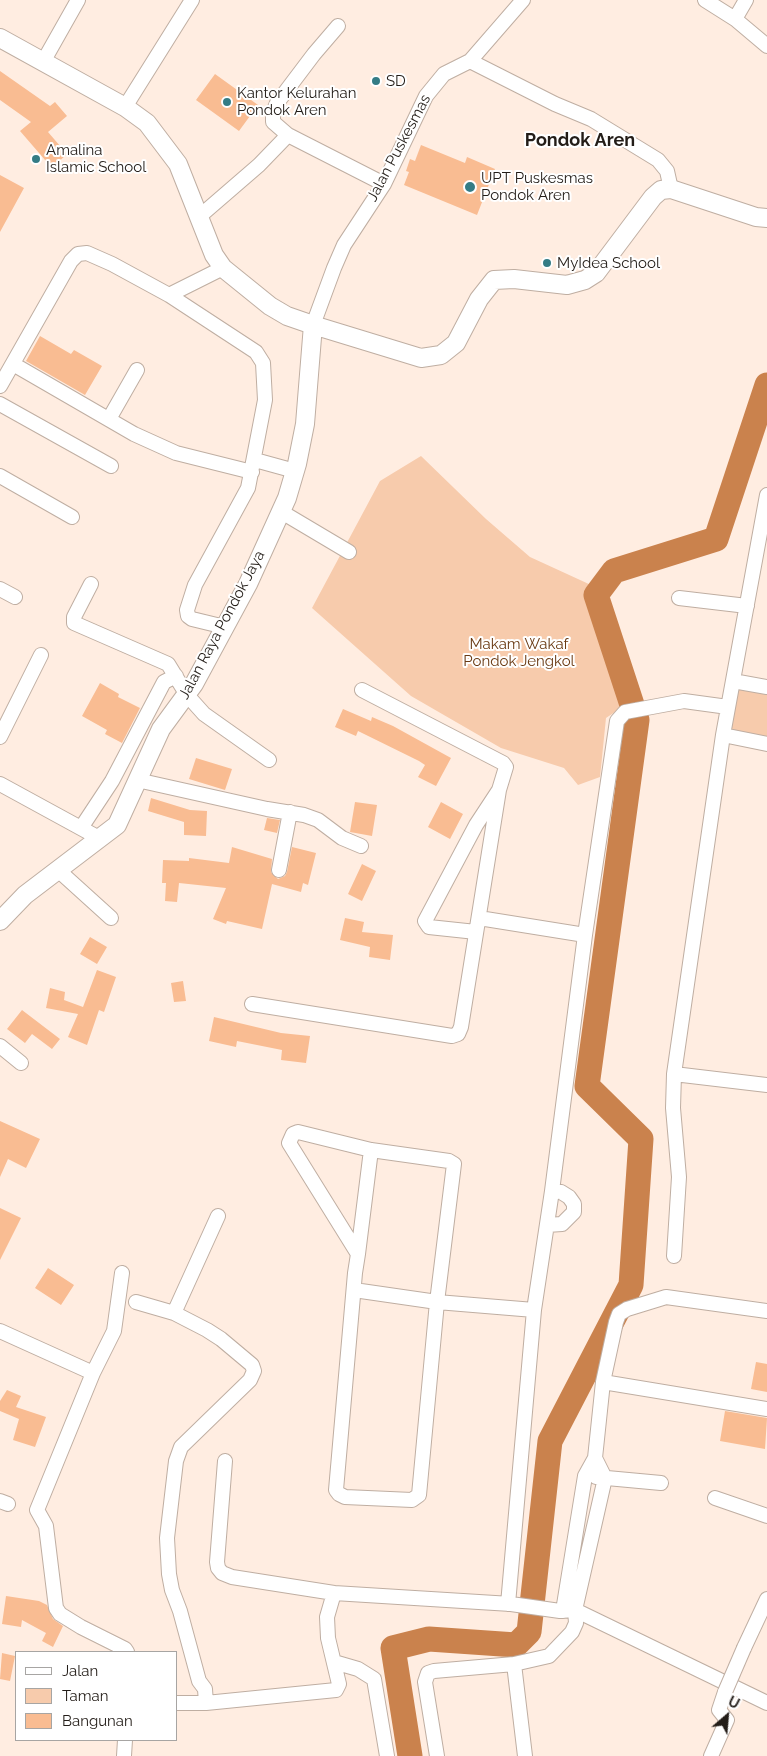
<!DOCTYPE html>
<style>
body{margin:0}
#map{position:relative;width:767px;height:1756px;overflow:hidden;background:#ffede1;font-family:Raleway,sans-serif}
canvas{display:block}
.legend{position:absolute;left:15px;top:1651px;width:162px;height:90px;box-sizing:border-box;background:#fff;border:1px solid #a7a5a3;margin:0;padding:6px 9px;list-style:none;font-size:15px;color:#231d18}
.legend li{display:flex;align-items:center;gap:10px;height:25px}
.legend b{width:25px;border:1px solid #a7a5a3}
.north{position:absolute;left:702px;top:1691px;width:50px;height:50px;-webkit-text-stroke:4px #fff;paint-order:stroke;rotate:27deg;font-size:14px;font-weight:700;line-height:20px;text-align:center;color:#231d18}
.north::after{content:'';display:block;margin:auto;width:18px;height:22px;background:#231d18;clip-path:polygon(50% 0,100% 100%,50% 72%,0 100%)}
</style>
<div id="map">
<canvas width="767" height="1756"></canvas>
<ul class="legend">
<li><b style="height:6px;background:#fff"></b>Jalan</li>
<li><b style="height:14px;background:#f7cbac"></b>Taman</li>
<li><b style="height:14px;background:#f9bc92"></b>Bangunan</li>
</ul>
<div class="north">U</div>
</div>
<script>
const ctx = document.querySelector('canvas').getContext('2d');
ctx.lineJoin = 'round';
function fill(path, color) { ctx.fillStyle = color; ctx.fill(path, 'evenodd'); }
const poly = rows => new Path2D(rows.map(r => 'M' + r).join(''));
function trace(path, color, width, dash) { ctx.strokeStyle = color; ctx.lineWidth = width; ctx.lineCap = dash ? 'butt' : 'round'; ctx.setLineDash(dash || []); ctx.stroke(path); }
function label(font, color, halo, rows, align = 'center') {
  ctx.font = font + ' Raleway,sans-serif'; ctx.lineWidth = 4; ctx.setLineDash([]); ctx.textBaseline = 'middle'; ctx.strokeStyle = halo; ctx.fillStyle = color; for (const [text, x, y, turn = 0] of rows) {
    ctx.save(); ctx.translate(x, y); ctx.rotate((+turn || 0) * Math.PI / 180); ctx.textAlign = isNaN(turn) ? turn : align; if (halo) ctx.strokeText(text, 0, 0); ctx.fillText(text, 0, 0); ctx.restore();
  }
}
fill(poly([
 [421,456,486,519,530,557,591,585,637,697,606,718,600,777,578,785,564,768,501,748,411,696,312,608,380,481],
 [733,681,767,687,767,739,723,735]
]), '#f7cbac');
trace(poly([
 [410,1756,393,1648,429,1639,516,1645,529,1632,550,1441,631,1285,641,1139,587,1086,637,720,596,595,614,571,716,539,767,385]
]), '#ca824d', 25);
fill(poly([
 [0,71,50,106,55,102,67,116,48,132,67,154,52,168,20,131,31,122,0,100],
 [215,74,258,105,239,131,196,100],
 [421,145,465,163,467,157,495,169,477,215,404,185,409,172,406,171,410,159,415,161],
 [0,175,24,188,0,232],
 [40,336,71,354,74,350,102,366,85,395,26,361],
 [100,683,119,694,118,697,140,708,122,743,105,734,107,730,82,716],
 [343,709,371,721,372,717,393,726,451,758,436,786,418,777,425,765,419,761,358,731,356,736,335,727],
 [196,758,232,769,225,790,189,779],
 [151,798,190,810,207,811,206,836,184,835,184,822,148,811],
 [355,802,377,805,372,836,350,832],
 [441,802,463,814,450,839,428,827],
 [267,818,280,820,277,833,264,830],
 [232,847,272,859,271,872,278,879,285,876,287,872,292,847,316,853,308,885,303,883,301,892,272,884,262,929,227,921,226,924,213,919,226,888,179,883,177,902,165,901,166,883,162,883,163,860,189,861,189,858,229,863],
 [362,864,376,871,362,901,348,894],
 [345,918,364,922,362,932,393,935,390,960,369,957,370,947,340,940],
 [90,937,107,947,97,964,80,954],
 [97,970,116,977,104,1012,99,1010,87,1045,68,1037,78,1014,46,1008,50,988,65,992,64,1000,83,1007],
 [183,981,186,1001,174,1002,171,983],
 [22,1010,60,1039,52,1049,32,1034,25,1043,7,1029],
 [214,1017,281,1033,310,1036,306,1063,281,1060,282,1050,237,1041,236,1047,209,1041],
 [0,1121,40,1139,26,1168,8,1159,0,1177],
 [0,1208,21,1218,0,1260],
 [48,1268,74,1285,61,1305,35,1288],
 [756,1362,767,1364,767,1392,751,1389],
 [7,1390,21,1396,16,1407,46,1417,35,1447,13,1440,19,1419,0,1411,0,1401],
 [725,1411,767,1418,765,1449,720,1441],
 [6,1596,39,1601,47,1605,53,1619,63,1626,53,1647,42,1641,46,1633,22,1620,21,1627,2,1624],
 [2,1653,15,1656,10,1681,0,1679]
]), '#f9bc92');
const minor = poly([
 [705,0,735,19,767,46],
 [735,19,746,0],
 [338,26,314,54,277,103,273,113,273,122,288,135,384,184],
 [470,61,555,104,591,119,658,160,667,171,671,189],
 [43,62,78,0],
 [125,107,192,0],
 [200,216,259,165,288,135],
 [169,295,256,352,263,363,265,400,248,488,195,585,187,610,188,616,192,619,225,627],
 [313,325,334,268,344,245,384,184,426,96,444,74,470,61,523,0],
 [13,364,134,434,176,453,252,472],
 [0,386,71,261,78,254,87,253,112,264,169,295,223,268],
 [0,404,111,466],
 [109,419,137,370],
 [255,460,295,471],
 [0,476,72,517],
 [280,511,349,552],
 [91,584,74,617,74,623,168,664,187,695,204,714,269,760],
 [0,589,15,597],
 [679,598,747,606],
 [733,681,767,687],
 [362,690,503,763,506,767,499,790,476,825,425,921,429,927,476,932],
 [723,735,767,744],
 [0,737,41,655],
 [137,780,267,809,304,815,318,820,342,838,361,846],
 [0,784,99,838],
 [81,828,112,781,164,682,176,676],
 [58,870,111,918],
 [279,870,290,812],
 [479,918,585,935],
 [252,1004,452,1036,458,1034,461,1027,499,790],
 [0,1046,21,1063],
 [674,1074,767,1085],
 [547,1225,562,1224,574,1212,574,1204,569,1197,561,1192,552,1191],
 [358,1254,289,1143,293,1134,298,1132,371,1150,449,1161,454,1164,437,1302,419,1495,412,1500,345,1497,339,1494,336,1490,355,1273,358,1254,371,1150],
 [674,1256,679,1177,673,1108,674,1074,723,735,767,495],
 [354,1290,437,1302,534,1310],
 [136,1302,174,1313,207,1330,221,1339,252,1365,254,1371,250,1380,181,1447,176,1461,167,1538,169,1574,172,1590,180,1611,199,1681,205,1689,206,1703],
 [174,1313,218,1216],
 [0,1331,93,1373,37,1510,46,1526,56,1608,60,1614,81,1627,125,1649,127,1652],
 [93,1373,114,1331,122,1273],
 [603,1382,767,1409],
 [225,1461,217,1562,218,1568,222,1573,232,1577,334,1593],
 [596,1477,661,1483],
 [715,1498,767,1516],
 [0,1501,8,1504],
 [508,1604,534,1310,552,1191,585,935,617,721,625,712,684,701,728,707],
 [563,1611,585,1476,595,1458,603,1382,616,1322,619,1314,627,1309,666,1297,767,1311],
 [744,1648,767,1599],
 [334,1662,358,1669,374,1679,387,1756],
 [514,1664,525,1756],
 [176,1703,206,1703,336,1690,339,1684,328,1638,327,1617,334,1593,511,1604,560,1611,575,1610,767,1703],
 [124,1756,125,1740],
 [437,1756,425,1682,428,1673,434,1671,514,1664,549,1656,572,1632,576,1623,575,1610,605,1478,595,1458],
 [711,1756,727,1720,719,1710,725,1692]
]);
const major = poly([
 [0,38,125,107,147,123,178,164,214,255,223,268,270,306,287,316,313,325,421,358,441,355,456,343,479,299,494,280,514,279,567,285,585,280,596,273,653,197,661,190,671,189,756,217,767,218],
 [0,921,25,895,117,825,161,729,194,684,248,584,287,498,297,464,305,424,313,325]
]);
trace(minor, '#bfaea2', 16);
trace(major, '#bfaea2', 20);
trace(minor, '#fff', 14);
trace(major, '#fff', 18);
const minorBridge = poly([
 [725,1692,744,1648]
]);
trace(minorBridge, '#bfaea2', 16, []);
trace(minorBridge, '#fff', 14);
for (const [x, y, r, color] of [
 [376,81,5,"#347c85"],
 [227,102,5,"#347c85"],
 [36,159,5,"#347c85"],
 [470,187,6,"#347c85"],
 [547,263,5,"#347c85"]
]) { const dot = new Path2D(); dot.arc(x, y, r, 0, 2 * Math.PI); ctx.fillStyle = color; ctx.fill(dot); trace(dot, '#fff', 2); }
label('15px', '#231d18', '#fff', [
 ["SD",386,81],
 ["Kantor Kelurahan",237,93],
 ["Pondok Aren",237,110],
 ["Amalina",46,150],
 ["Islamic School",46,167],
 ["UPT Puskesmas",481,178],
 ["Pondok Aren",481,195],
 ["MyIdea School",557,263]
], 'left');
label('15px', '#231d18', '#fff', [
 ["Jalan Puskesmas",399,148,-62],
 ["Jalan Raya Pondok Jaya",222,625,-62]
]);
label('15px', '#6a3a13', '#fff', [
 ["Makam Wakaf",519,644],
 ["Pondok Jengkol",519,661]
]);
label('bold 18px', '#231d18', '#fff', [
 ["Pondok Aren",580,141]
]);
</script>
